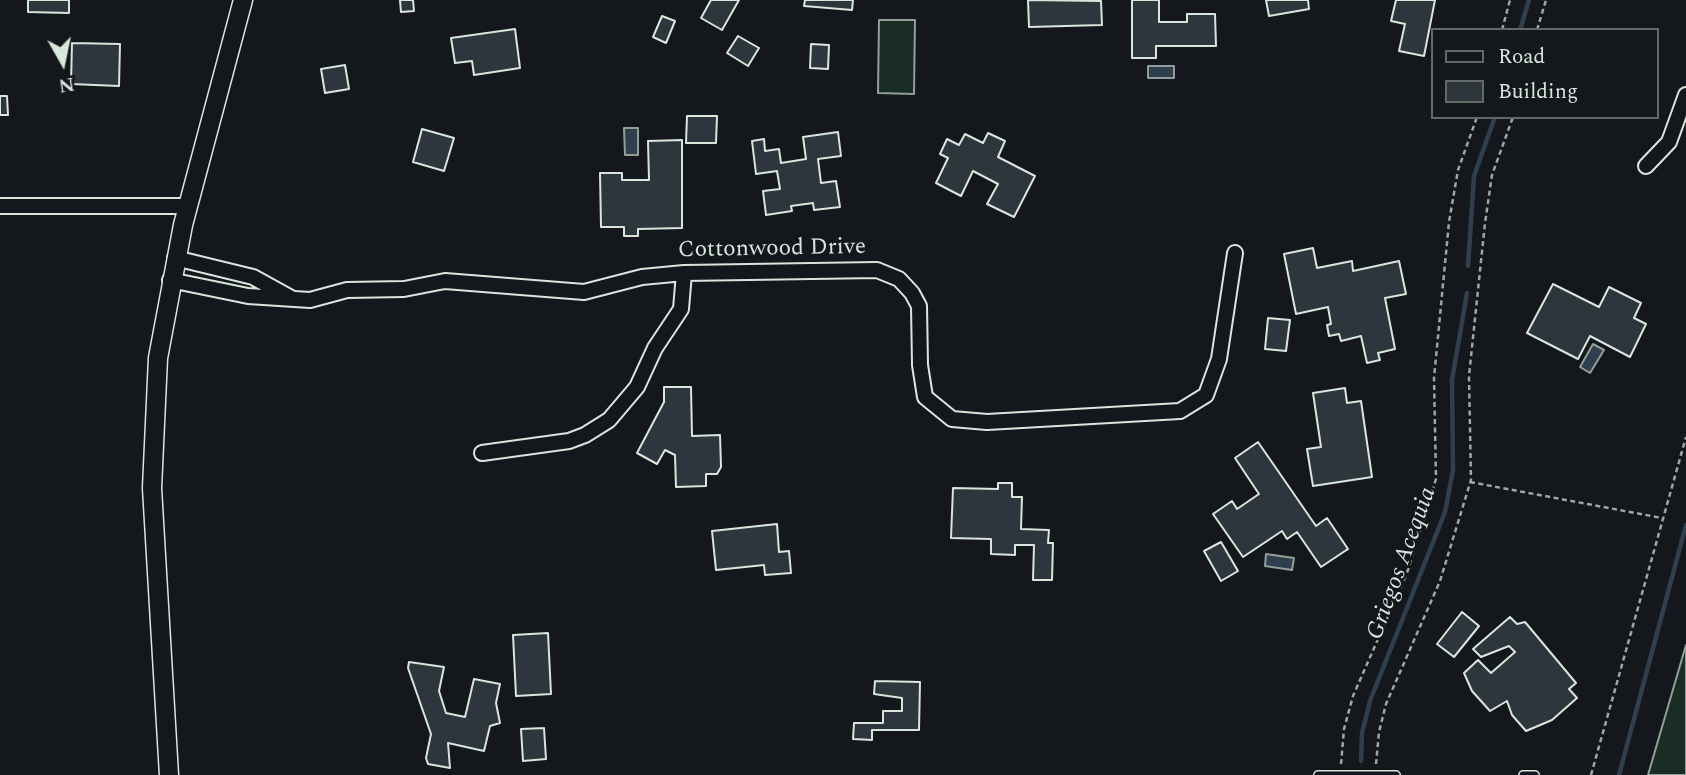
<!DOCTYPE html>
<style>
body{margin:0}
#map{position:relative;width:1686px;height:775px;overflow:hidden;background:#14181c;font-family:Spectral,serif}
canvas{display:block}
.legend{position:absolute;left:1431px;top:28px;width:228px;height:91px;box-sizing:border-box;background:#14181c;border:2px solid #626a69;margin:0;padding:9px 12px;list-style:none;font-size:21px;color:#d8e6dc}
.legend li{display:flex;align-items:center;gap:14px;height:35px}
.legend b{width:35px;border:2px solid #626a69}
.north{position:absolute;left:28px;top:28px;width:70px;height:70px;-webkit-text-stroke:5px #14181c;paint-order:stroke;rotate:171deg;font-size:19px;font-weight:700;line-height:28px;text-align:center;color:#d8e6dc}
.north::after{content:'';display:block;margin:auto;width:24px;height:32px;background:#d8e6dc;clip-path:polygon(50% 0,100% 100%,50% 72%,0 100%)}
</style>
<div id="map">
<canvas width="1686" height="775"></canvas>
<ul class="legend">
<li><b style="height:9px;background:#14181c"></b>Road</li>
<li><b style="height:19px;background:#2c363c"></b>Building</li>
</ul>
<div class="north">N</div>
</div>
<script>
const ctx = document.querySelector('canvas').getContext('2d');
ctx.lineJoin = 'round';
function fill(path, color) { ctx.fillStyle = color; ctx.fill(path, 'evenodd'); }
const poly = rows => new Path2D(rows.map(r => 'M' + r).join(''));
function trace(path, color, width, dash) { ctx.strokeStyle = color; ctx.lineWidth = width; ctx.lineCap = dash ? 'butt' : 'round'; ctx.setLineDash(dash || []); ctx.stroke(path); }
function label(font, color, halo, rows, align = 'center') {
  ctx.font = font + ' Spectral,serif'; ctx.lineWidth = 5; ctx.setLineDash([]); ctx.textBaseline = 'middle'; ctx.strokeStyle = halo; ctx.fillStyle = color; for (const [text, x, y, turn = 0] of rows) {
    ctx.save(); ctx.translate(x, y); ctx.rotate((+turn || 0) * Math.PI / 180); ctx.textAlign = isNaN(turn) ? turn : align; if (halo) ctx.strokeText(text, 0, 0); ctx.fillText(text, 0, 0); ctx.restore();
  }
}
const green = poly([
 [879,20,915,20,914,94,878,93,879,20],
 [1686,645,1686,775,1648,775,1686,645]
]);
fill(green, '#1a2d24');
trace(green, '#939e99', 2);
const water = poly([
 [1148,66,1174,66,1174,78,1148,78,1148,66],
 [624,128,638,128,638,155,625,155,624,128],
 [1593,344,1604,350,1590,373,1580,367,1593,344],
 [1266,554,1294,558,1292,570,1265,566,1266,554]
]);
fill(water, '#2f3f4d');
trace(water, '#939e99', 2);
trace(poly([
 [1520,30,1529,0],
 [1468,266,1474,176,1495,117],
 [1361,761,1362,733,1370,701,1445,512,1453,470,1452,380,1467,293],
 [1619,775,1686,525]
]), '#2f3f4d', 4.5);
const building = poly([
 [28,0,69,0,69,13,28,12,28,0],
 [400,0,413,0,414,11,401,12,400,0],
 [711,0,739,0,722,30,701,18,711,0],
 [805,0,853,0,852,10,804,6,805,0],
 [1028,0,1101,1,1102,25,1029,27,1028,0],
 [1132,0,1159,0,1159,22,1187,22,1187,14,1215,14,1216,46,1156,46,1156,58,1132,58,1132,0],
 [1266,0,1308,0,1309,9,1269,16,1266,0],
 [1396,0,1435,0,1424,56,1399,51,1405,24,1391,21,1396,0],
 [662,16,675,21,666,43,653,37,662,16],
 [515,29,520,68,474,75,472,61,455,63,451,38,515,29],
 [738,36,759,48,748,66,727,53,738,36],
 [72,43,120,44,119,86,71,84,72,43],
 [811,44,829,45,828,69,810,68,811,44],
 [345,65,349,89,325,93,321,69,345,65],
 [0,96,7,96,8,115,0,115,0,96],
 [687,116,717,116,716,143,686,143,687,116],
 [422,129,454,138,444,171,413,162,422,129],
 [838,132,841,156,818,159,821,183,836,181,840,207,814,210,813,203,791,206,792,211,766,215,763,191,780,189,777,171,756,174,752,141,764,139,765,151,779,149,781,163,806,159,803,137,838,132],
 [988,133,1005,141,998,157,1035,176,1014,217,987,204,998,184,973,171,961,196,936,183,948,158,940,154,947,139,959,145,965,134,983,143,988,133],
 [682,140,682,228,638,229,638,236,624,236,624,227,601,227,600,173,622,173,622,180,649,180,648,141,682,140],
 [1313,248,1317,268,1352,261,1353,271,1399,261,1406,294,1385,298,1395,349,1378,353,1380,360,1367,363,1361,336,1341,341,1339,334,1329,336,1327,325,1331,324,1328,307,1296,314,1284,254,1313,248],
 [1553,284,1599,307,1609,287,1641,303,1634,318,1646,324,1630,357,1590,336,1578,359,1527,333,1553,284],
 [1268,318,1290,320,1286,351,1265,349,1268,318],
 [664,387,691,387,692,436,720,435,721,467,717,474,706,474,706,486,676,487,675,455,665,450,657,464,637,453,664,402,664,387],
 [1345,388,1347,403,1361,401,1372,477,1313,486,1307,449,1321,447,1313,393,1345,388],
 [1258,442,1316,526,1327,518,1348,549,1321,567,1297,532,1287,539,1282,531,1243,557,1213,514,1232,501,1237,509,1259,494,1235,458,1258,442],
 [998,483,1012,483,1012,497,1022,497,1021,529,1049,530,1048,543,1053,543,1052,580,1033,580,1034,545,1015,545,1015,555,991,554,991,539,951,538,953,488,998,489,998,483],
 [777,524,779,552,789,551,791,573,765,575,764,565,716,570,712,531,777,524],
 [1221,542,1238,571,1221,581,1204,551,1221,542],
 [1462,612,1479,626,1454,657,1437,644,1462,612],
 [1510,617,1517,624,1525,622,1576,683,1569,689,1577,698,1552,720,1526,731,1512,715,1507,701,1490,711,1472,691,1464,673,1478,660,1491,673,1515,652,1509,646,1481,657,1473,649,1510,617],
 [548,633,551,694,516,696,513,635,548,633],
 [409,662,444,667,439,691,446,713,465,717,474,679,500,684,496,703,500,723,490,726,484,751,448,743,450,768,428,764,426,758,431,734,408,668,409,662],
 [875,681,920,682,919,730,872,730,872,740,853,739,854,723,883,723,883,711,902,711,902,698,874,694,875,681],
 [544,728,546,759,523,761,521,729,544,728]
]);
fill(building, '#2c363c');
trace(building, '#d8e6dc', 2);
const service = poly([
 [1318,775,1396,775],
 [1523,775,1535,775]
]);
const minor = poly([
 [1646,166,1669,142,1686,95],
 [0,206,188,206],
 [175,258,253,277,291,298],
 [170,280,248,296,310,300,347,290,404,289,445,281,584,292,642,277,684,273,877,270,899,279,912,293,919,306,920,365,925,397,952,419,987,422,1180,411,1206,395,1219,359,1235,253],
 [482,453,569,441,585,435,609,420,637,387,655,348,681,309,684,273]
]);
const tertiary = poly([
 [169,775,152,488,158,358,183,225,243,0]
]);
trace(service, '#d8e6dc', 10);
trace(minor, '#d8e6dc', 18);
trace(tertiary, '#d8e6dc', 21);
trace(poly([
 [1502,30,1510,0],
 [1537,30,1546,0],
 [1470,482,1662,518],
 [1341,764,1344,729,1353,696,1407,573,1436,479,1434,378,1449,222,1458,170,1477,117],
 [1376,764,1379,732,1386,704,1440,581,1471,480,1469,376,1485,223,1492,175,1513,117],
 [1591,775,1686,437]
]), '#9da8a2', 2.5, [5, 3.5]);
trace(service, '#14181c', 7);
trace(minor, '#14181c', 14);
trace(tertiary, '#14181c', 18);
label('23px', '#d8e6dc', '#14181c', [
 ["Cottonwood Drive",772,250,-1]
]);
label('italic 24px', '#d8e6dc', '#14181c', [
 ["Griegos Acequia",1403,564,-70]
]);
</script>
